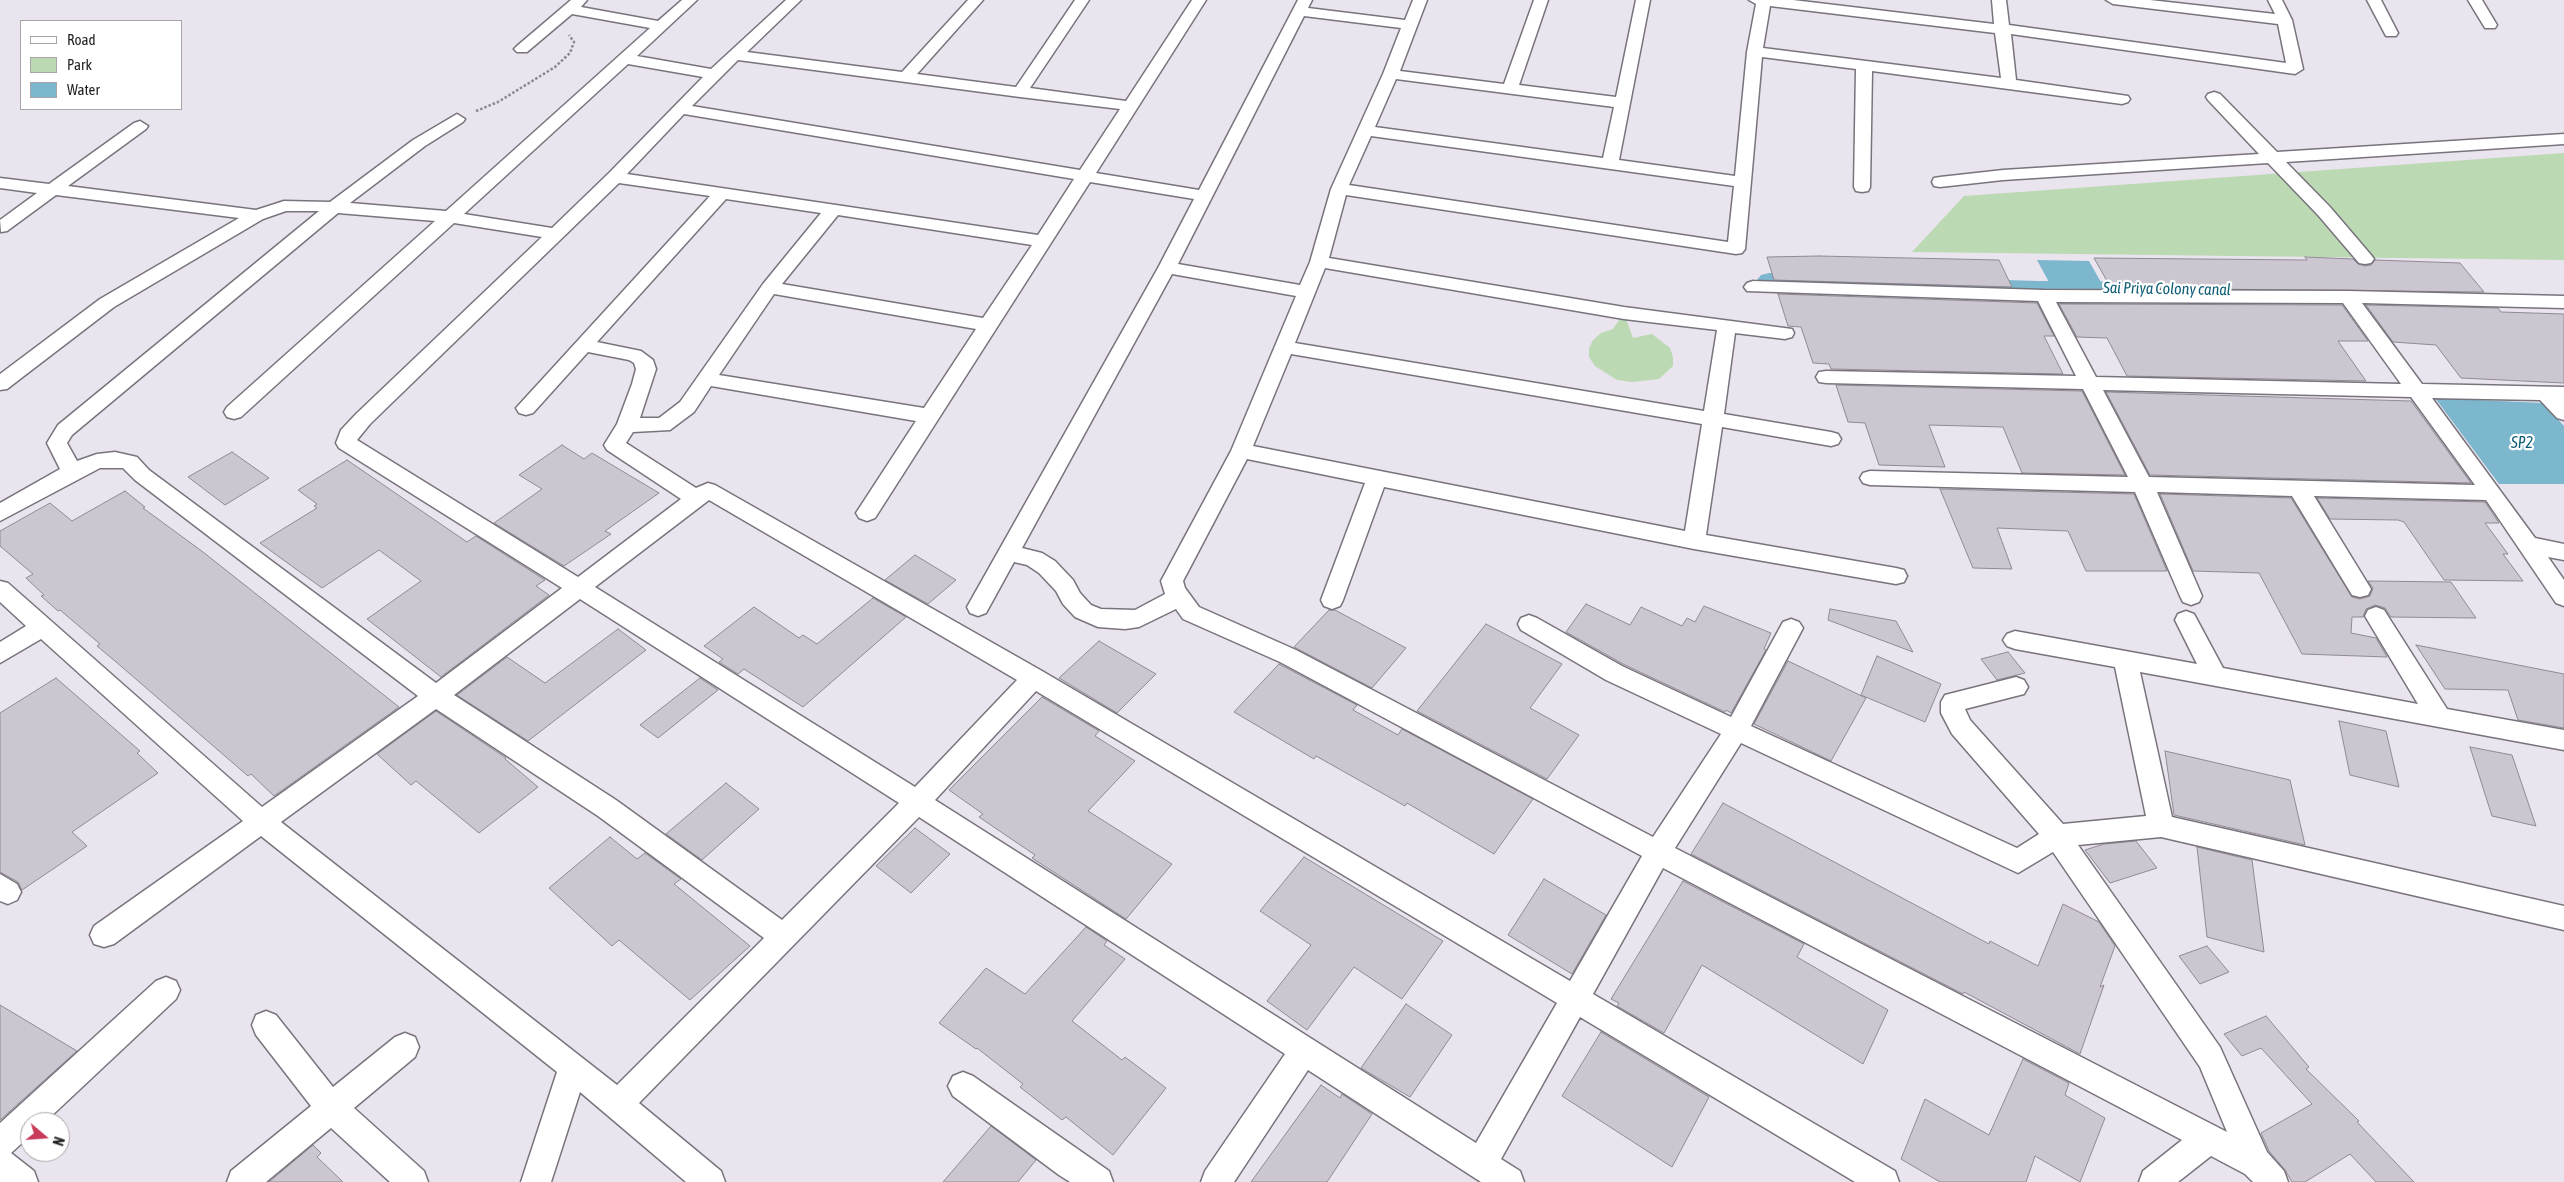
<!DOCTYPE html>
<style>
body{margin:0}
#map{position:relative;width:2564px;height:1182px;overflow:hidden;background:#eae4ee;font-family:"Asap Condensed",sans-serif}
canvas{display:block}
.legend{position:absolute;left:20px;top:20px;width:162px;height:90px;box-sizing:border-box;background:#fff;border:1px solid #a7a5a7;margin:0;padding:6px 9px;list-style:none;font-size:15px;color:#221f23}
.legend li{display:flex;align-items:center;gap:10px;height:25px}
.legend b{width:25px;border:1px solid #a7a5a7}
.north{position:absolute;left:20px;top:1112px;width:50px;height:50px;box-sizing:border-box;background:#fff;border:1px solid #a7a5a7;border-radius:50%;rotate:108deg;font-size:14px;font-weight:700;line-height:20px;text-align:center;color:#221f23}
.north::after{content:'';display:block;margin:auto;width:18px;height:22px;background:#c8395a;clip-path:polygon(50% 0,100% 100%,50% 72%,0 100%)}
</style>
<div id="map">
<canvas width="2564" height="1182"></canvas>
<ul class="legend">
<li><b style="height:6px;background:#fff"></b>Road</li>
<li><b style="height:14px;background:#bbd9b3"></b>Park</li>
<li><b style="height:14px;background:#7cb7ce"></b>Water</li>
</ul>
<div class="north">N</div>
</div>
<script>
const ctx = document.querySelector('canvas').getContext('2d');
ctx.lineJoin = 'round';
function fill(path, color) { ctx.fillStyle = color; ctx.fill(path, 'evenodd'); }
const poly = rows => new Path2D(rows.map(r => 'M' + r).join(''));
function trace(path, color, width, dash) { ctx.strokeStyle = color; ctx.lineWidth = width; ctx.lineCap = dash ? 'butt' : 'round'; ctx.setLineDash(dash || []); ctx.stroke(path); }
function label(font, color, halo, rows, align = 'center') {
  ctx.font = font + ' "Asap Condensed",sans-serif'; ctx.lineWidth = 4.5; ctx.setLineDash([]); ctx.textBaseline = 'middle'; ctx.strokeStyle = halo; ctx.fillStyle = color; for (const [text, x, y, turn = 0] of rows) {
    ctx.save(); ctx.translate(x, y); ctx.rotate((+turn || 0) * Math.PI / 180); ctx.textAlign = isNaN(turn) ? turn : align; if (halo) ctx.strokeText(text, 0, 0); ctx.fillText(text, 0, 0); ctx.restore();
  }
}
fill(poly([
 [2564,153,2564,260,1912,252,1964,196],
 [1624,313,1633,338,1652,334,1670,348,1673,357,1673,366,1659,379,1632,382,1617,380,1595,366,1589,357,1589,348,1593,340,1601,333,1613,329]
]), '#bbd9b3');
fill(poly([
 [2037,260,2089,261,2102,284,2050,284],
 [2435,398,2543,403,2564,426,2564,484,2499,484]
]), '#7cb7ce');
fill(poly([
 [1769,273,2038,281,2189,282,2197,284,2201,289,2197,294,2189,296,2038,295,1761,285,1757,280,1761,275,1769,273],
 [2304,282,2439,286,2447,288,2451,293,2447,298,2439,300,2296,294,2292,289,2296,284,2304,282]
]), '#7cb7ce');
const building = poly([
 [1819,256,1999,260,2012,287,1774,280,1767,257,1819,256],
 [2305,257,2353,259,2358,264,2365,266,2371,265,2375,260,2460,263,2484,292,2111,288,2094,258,2307,260,2305,257],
 [1778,294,2037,303,2054,336,2044,336,2063,374,1831,369,1829,364,1813,363,1801,327,1788,326,1778,294],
 [2059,304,2342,305,2368,341,2338,341,2366,381,2127,376,2107,338,2077,337,2059,304],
 [2366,305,2498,308,2501,312,2564,314,2564,383,2461,378,2436,345,2393,342,2366,305],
 [1836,385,2082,391,2125,475,2022,473,2003,427,1929,425,1945,467,1879,465,1865,423,1848,422,1836,385],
 [2106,392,2411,401,2471,483,2150,475,2106,392],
 [562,445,584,459,592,453,659,493,605,531,611,534,564,566,494,523,542,489,519,475,562,445],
 [232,452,269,478,225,505,188,477,232,452],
 [347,460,467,542,476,536,545,580,536,586,549,595,441,677,367,619,421,581,379,550,322,588,260,543,317,508,314,506,317,504,298,490,347,460],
 [1940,489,2134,494,2167,571,2086,571,2068,531,1997,528,2012,569,1973,568,1940,489],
 [125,491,145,507,143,508,203,552,399,707,274,796,251,774,248,776,115,661,97,646,100,644,60,610,58,611,41,596,44,595,26,578,33,574,0,546,0,531,50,503,72,521,125,491],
 [2160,494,2291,498,2352,597,2360,599,2370,596,2373,588,2368,581,2451,582,2476,618,2391,617,2385,608,2375,605,2366,609,2363,617,2352,617,2351,633,2376,638,2387,657,2302,654,2259,573,2193,571,2160,494],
 [2317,498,2485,502,2499,523,2485,523,2508,554,2503,554,2523,581,2444,580,2404,522,2398,520,2330,519,2317,498],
 [915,555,956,580,928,604,885,580,915,555],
 [873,598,906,617,803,707,744,669,738,674,719,662,723,659,704,646,754,607,799,638,803,635,817,644,873,598],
 [1586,604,1630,625,1641,607,1682,626,1687,618,1695,622,1704,606,1771,633,1764,649,1766,650,1731,713,1726,710,1725,712,1623,664,1566,632,1586,604],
 [1830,609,1896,621,1913,652,1828,620,1830,609],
 [1329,610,1335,610,1406,648,1372,688,1294,647,1329,610],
 [1486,624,1562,664,1530,708,1579,735,1547,779,1417,711,1486,624],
 [618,629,646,650,528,741,457,695,507,657,545,683,618,629],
 [1099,641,1156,674,1117,713,1059,678,1099,641],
 [2416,645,2564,674,2564,728,2518,720,2508,690,2445,689,2416,645],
 [2008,652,2025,673,1997,680,1981,659,2008,652],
 [1877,656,1941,684,1925,722,1861,695,1877,656],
 [1788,661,1866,698,1831,761,1754,724,1788,661],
 [1279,664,1357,705,1353,710,1398,735,1402,729,1533,799,1494,854,1407,803,1405,806,1316,756,1314,759,1234,712,1279,664],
 [56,678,140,751,137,753,158,773,72,832,87,846,22,890,18,882,0,872,0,713,56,678],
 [700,678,718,690,658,738,640,725,700,678],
 [1042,697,1099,731,1095,736,1135,761,1088,811,1172,864,1126,919,1032,858,1035,855,979,817,983,814,949,790,1042,697],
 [436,711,506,758,505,759,538,787,479,833,416,781,411,785,377,754,436,711],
 [2339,721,2386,731,2399,787,2350,775,2339,721],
 [2470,747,2512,755,2536,826,2492,816,2470,747],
 [2165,751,2290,780,2305,845,2174,815,2165,751],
 [726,783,759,809,702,860,666,834,726,783],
 [1723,803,1989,944,1990,941,2038,966,2063,904,2099,922,2115,946,2100,987,2104,985,2080,1054,1964,992,1963,994,1691,854,1723,803],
 [915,828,950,854,911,893,876,866,915,828],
 [610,837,637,859,645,853,681,879,674,884,750,946,690,1000,619,940,612,946,549,888,610,837],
 [2136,841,2157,868,2110,883,2085,850,2104,844,2136,841],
 [2197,847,2252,860,2264,952,2207,937,2197,847],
 [1304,857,1443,941,1402,999,1354,967,1307,1030,1267,1001,1311,945,1260,911,1304,857],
 [1544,879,1606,915,1572,974,1508,935,1544,879],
 [1683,881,1804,944,1797,957,1888,1010,1863,1064,1702,965,1664,1033,1617,1006,1619,1003,1611,999,1683,881],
 [1086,927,1107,941,1104,945,1125,959,1072,1021,1122,1060,1125,1057,1166,1088,1113,1155,1066,1117,1062,1120,1020,1087,1023,1084,977,1048,976,1049,939,1023,986,968,1025,994,1086,927],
 [2207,946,2229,972,2200,984,2179,956,2207,946],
 [1406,1004,1452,1035,1410,1097,1361,1068,1406,1004],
 [0,1005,77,1051,0,1120,0,1005],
 [2266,1016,2309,1067,2306,1069,2359,1121,2357,1122,2414,1182,2376,1182,2350,1154,2305,1182,2292,1182,2285,1170,2269,1151,2261,1133,2312,1104,2261,1048,2242,1056,2224,1034,2266,1016],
 [1601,1032,1709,1097,1672,1167,1562,1096,1601,1032],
 [2023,1059,2069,1083,2065,1095,2105,1118,2080,1182,2035,1156,2026,1182,1940,1182,1901,1159,1925,1099,1989,1135,2023,1059],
 [1321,1085,1340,1098,1342,1094,1372,1114,1327,1182,1251,1182,1321,1085],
 [991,1126,1036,1160,1018,1182,943,1182,991,1126],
 [313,1145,321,1153,317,1157,343,1182,269,1182,313,1145]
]);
fill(building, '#ccc6d0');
trace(building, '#8f8a93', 1);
const street = poly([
 [571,0,587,0,581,7,658,21,682,0,697,0,637,56,711,69,786,0,801,0,747,52,902,72,968,0,983,0,917,74,1016,87,1075,0,1089,0,1030,88,1126,101,1192,0,1206,0,1096,173,1199,190,1298,0,1312,0,1308,8,1405,20,1413,0,1427,0,1400,71,1504,84,1534,0,1548,0,1519,85,1616,97,1636,0,1650,0,1619,160,1735,176,1747,52,1756,4,1749,0,1793,0,1994,24,1992,0,2006,0,2009,25,2286,63,2278,24,2113,4,2106,0,2150,0,2275,14,2268,0,2282,0,2292,20,2303,69,2295,74,2011,34,2016,80,2128,96,2130,99,2128,102,2122,104,1872,71,1870,187,1868,191,1862,192,1856,191,1854,187,1856,69,1762,57,1745,249,1742,253,1736,254,1346,195,1329,258,1624,307,1792,329,1794,333,1792,337,1785,339,1735,333,1724,414,1831,432,1838,434,1841,439,1838,444,1831,446,1722,427,1706,535,1896,568,1904,570,1907,576,1904,582,1896,584,1694,549,1384,487,1343,600,1340,606,1332,609,1324,606,1321,600,1365,483,1247,459,1183,581,1185,588,1199,607,1296,650,1653,837,1721,734,1606,680,1521,630,1518,624,1521,618,1529,615,1537,618,1622,666,1731,717,1783,622,1791,619,1799,622,1803,628,1751,726,2017,848,2039,834,1952,734,1941,713,1941,702,1945,695,2016,677,2024,680,2028,687,2024,694,1965,709,1970,720,2063,824,2146,816,2115,667,2015,649,2007,646,2003,640,2007,634,2015,631,2197,664,2175,620,2178,614,2186,611,2194,614,2223,668,2418,704,2365,616,2368,610,2376,607,2384,610,2447,709,2564,730,2564,750,2140,672,2172,817,2564,906,2564,930,2161,837,2078,845,2220,1047,2267,1152,2284,1171,2288,1182,2253,1182,2245,1174,2211,1156,2178,1182,2139,1182,2143,1171,2182,1140,1663,868,1593,994,1895,1171,1899,1182,1855,1182,1580,1017,1501,1159,1520,1171,1524,1182,1481,1182,1308,1070,1234,1182,1201,1182,1205,1171,1285,1054,919,817,639,1103,721,1171,725,1182,686,1182,580,1092,551,1182,521,1182,557,1072,261,836,114,944,104,947,94,944,90,935,94,926,243,821,41,639,0,663,0,642,26,626,0,602,0,581,8,583,262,807,418,696,135,480,123,468,100,468,0,521,0,503,60,469,47,443,58,425,319,211,286,211,263,219,114,307,7,389,0,390,0,374,100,299,239,218,56,195,7,231,1,232,0,220,37,193,0,188,0,178,49,184,134,123,140,121,148,126,146,129,68,186,256,210,284,201,330,202,413,140,457,114,465,119,463,122,425,146,350,203,446,211,650,28,572,14,527,52,517,52,514,49,517,46,571,0],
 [1770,6,1995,33,2001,78,1763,48,1770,6],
 [1304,16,1401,28,1383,74,1331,189,1310,262,1300,285,1178,264,1304,16],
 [738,60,1020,97,1120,109,1080,170,692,106,738,60],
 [628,64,703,77,609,173,552,228,464,214,628,64],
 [1396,79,1614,107,1603,158,1375,127,1396,79],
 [684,114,1074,179,1038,235,627,174,684,114],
 [1371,136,1734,186,1728,242,1349,185,1371,136],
 [1090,182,1194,199,1158,268,967,607,970,613,978,616,986,613,1014,562,1027,565,1039,573,1056,591,1063,604,1075,617,1098,627,1125,629,1139,627,1176,609,1183,619,1280,662,1642,856,1570,981,1042,671,715,485,708,483,696,488,626,443,633,432,670,430,694,412,711,386,916,421,856,513,859,518,867,521,875,518,1090,182],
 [619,183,710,196,516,408,519,413,526,415,533,413,588,352,629,360,634,363,636,369,632,384,617,424,604,445,607,450,681,499,578,577,357,440,370,424,619,183],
 [726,199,821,213,763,284,680,402,659,418,640,418,656,369,653,360,641,351,597,342,726,199],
 [338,213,435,221,227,407,224,412,227,417,234,419,241,417,454,223,542,237,356,414,341,430,336,443,339,448,562,588,436,683,149,470,137,457,115,452,97,454,77,461,67,443,72,435,338,213],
 [838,215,1032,245,983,318,782,284,838,215],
 [1325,268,1624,319,1717,330,1704,411,1295,343,1325,268],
 [1172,274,1296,296,1231,451,1161,581,1165,594,1135,610,1101,609,1091,605,1080,593,1073,580,1055,561,1042,553,1022,548,1172,274],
 [774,294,976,329,924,408,719,375,774,294],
 [1291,354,1702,424,1685,531,1253,446,1291,354],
 [709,500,1017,680,915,787,595,587,709,500],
 [580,599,899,803,782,920,616,800,454,695,580,599],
 [1036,691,1557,1003,1476,1143,935,800,1036,691],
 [436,709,598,816,764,938,617,1085,281,822,436,709],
 [1741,743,2018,873,2053,852,2200,1067,2227,1132,1675,848,1741,743],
 [2367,0,2381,0,2398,33,2396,36,2386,36,2367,0],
 [2468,0,2482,0,2497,25,2495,28,2485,28,2468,0],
 [2214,92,2220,94,2277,152,2564,134,2564,144,2286,162,2330,207,2371,255,2374,259,2371,263,2365,264,2359,263,2318,215,2268,163,2003,180,1940,187,1934,186,1932,182,1934,178,1940,177,2003,170,2259,154,2208,100,2206,97,2208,94,2214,92],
 [1753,281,2044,290,2348,291,2564,296,2564,308,2362,303,2422,384,2564,387,2564,420,2557,418,2540,400,2432,398,2535,538,2564,544,2564,560,2548,557,2564,580,2564,606,2556,603,2486,500,2314,496,2371,589,2368,595,2360,597,2352,595,2292,496,2157,492,2202,596,2199,602,2191,605,2183,602,2180,596,2135,492,1870,485,1863,483,1860,478,1863,473,1870,471,2128,477,2083,389,1826,383,1819,382,1816,377,1819,372,1826,371,2076,376,2038,301,1747,291,1744,287,1747,283,1753,281],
 [2056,302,2343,303,2401,384,2096,377,2056,302],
 [2103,390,2411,397,2475,485,2149,477,2103,390],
 [0,874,17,884,21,892,17,900,8,904,0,901,0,874],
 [166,977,176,981,180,990,176,999,45,1122,30,1122,30,1136,11,1153,34,1171,38,1182,0,1182,0,1123,156,981,166,977],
 [266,1011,276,1015,333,1087,395,1037,405,1033,415,1037,419,1047,415,1057,354,1108,424,1171,428,1182,390,1182,331,1128,266,1182,227,1182,231,1171,311,1106,256,1035,252,1025,256,1015,266,1011],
 [963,1072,973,1076,1109,1171,1113,1182,1070,1182,1059,1175,953,1096,948,1086,953,1076,963,1072]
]);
trace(street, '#78737c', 3);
trace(poly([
 [476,111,498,102,555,67,570,53,574,42,569,35]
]), '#8c878e', 2.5, [2.5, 2]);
fill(street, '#fff');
label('italic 16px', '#0e5d75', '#fff', [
 ["Sai Priya Colony canal",2167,289,1],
 ["SP2",2522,443]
]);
</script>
